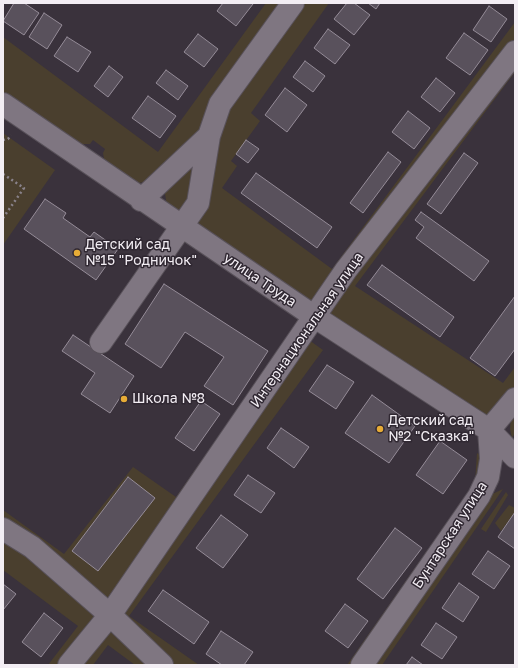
<!DOCTYPE html>
<meta charset="utf-8">
<style>
body{margin:0}
#map{position:relative;width:518px;height:668px;overflow:hidden;background:#3a323c;font-family:"Golos Text",sans-serif}
canvas{display:block}
.frame{position:absolute;inset:0;border:4px solid #f3eef4;pointer-events:none}
</style>
<div id="map">
<canvas width="518" height="668"></canvas>
<div class="frame"></div>
</div>
<script>
const ctx = document.querySelector('canvas').getContext('2d');
ctx.lineJoin = 'round';
function fill(path, color) { ctx.fillStyle = color; ctx.fill(path, 'evenodd'); }
const poly = rows => new Path2D(rows.map(r => 'M' + r).join(''));
function trace(path, color, width, dash) { ctx.strokeStyle = color; ctx.lineWidth = width; ctx.lineCap = dash ? 'butt' : 'round'; ctx.setLineDash(dash || []); ctx.stroke(path); }
function label(font, color, halo, rows, align = 'center') {
  ctx.font = font + ' "Golos Text",sans-serif'; ctx.lineWidth = 3; ctx.setLineDash([]); ctx.textBaseline = 'middle'; ctx.strokeStyle = halo; ctx.fillStyle = color; for (const [text, x, y, turn = 0] of rows) {
    ctx.save(); ctx.translate(x, y); ctx.rotate((+turn || 0) * Math.PI / 180); ctx.textAlign = isNaN(turn) ? turn : align; if (halo) ctx.strokeText(text, 0, 0); ctx.fillText(text, 0, 0); ctx.restore();
  }
}
fill(poly([
 [266,3,288,3,204,132,155,180,133,184,105,165,103,153,105,149,93,140,90,144,75,144,3,94,3,37,158,152],
 [297,3,329,3,251,113,260,121,231,161,237,166,222,188,332,269,515,22,515,45,312,306,167,206,165,194,165,185],
 [515,60,515,72,355,286,503,383,515,367,515,388,496,414,488,419,327,316,329,305],
 [3,133,55,170,3,245],
 [292,331,109,608,3,521,3,510,64,554,133,467,176,497],
 [306,338,323,350,129,616,199,665,166,665,113,615],
 [515,411,515,433,512,438,510,429,511,416],
 [477,453,485,459,483,473,356,665,347,665,475,482],
 [503,489,382,665,371,665,486,497],
 [506,492,508,495,486,532,481,529],
 [509,505,515,508,515,512,501,531,495,523],
 [3,536,102,617,63,665,48,665,78,626,3,570],
 [110,619,159,665,135,665,108,645,93,665,72,665]
]), '#4a3f2e');
const building = poly([
 [14,3,24,3,39,13,24,35,3,21,14,3],
 [223,3,252,3,253,4,236,26,217,11,223,3],
 [347,3,354,3,370,15,354,35,334,19,347,3],
 [368,3,380,3,376,9,368,3],
 [489,6,507,19,491,42,473,30,489,6],
 [44,13,62,25,47,49,29,37,44,13],
 [328,29,350,45,335,64,314,48,328,29],
 [464,33,488,50,470,75,446,58,464,33],
 [198,34,218,49,204,67,184,52,198,34],
 [67,37,91,52,78,72,54,56,67,37],
 [305,61,325,76,313,92,293,77,305,61],
 [109,66,123,77,108,97,94,86,109,66],
 [166,70,188,86,178,100,156,83,166,70],
 [436,78,455,93,440,112,421,97,436,78],
 [285,88,307,105,287,132,265,115,285,88],
 [148,96,176,116,160,138,132,118,148,96],
 [408,111,430,128,414,149,392,132,408,111],
 [246,140,259,149,248,163,236,154,246,140],
 [388,152,401,162,363,213,350,203,388,152],
 [464,153,478,163,441,214,427,204,464,153],
 [256,173,332,227,317,248,241,193,256,173],
 [45,199,66,213,63,218,90,237,94,232,118,249,96,280,24,229,45,199],
 [421,212,489,261,474,281,416,238,424,227,415,220,421,212],
 [382,265,454,317,440,337,367,285,382,265],
 [164,284,268,351,233,405,204,386,224,357,185,332,161,368,125,344,164,284],
 [515,296,515,349,495,376,470,358,515,296],
 [73,335,134,376,110,413,81,394,95,373,62,351,73,335],
 [327,365,354,382,336,409,309,391,327,365],
 [372,395,415,426,389,463,345,433,372,395],
 [201,401,220,414,194,451,175,438,201,401],
 [281,428,309,447,294,468,267,448,281,428],
 [440,441,467,460,443,494,416,475,440,441],
 [248,475,275,493,261,513,234,495,248,475],
 [128,477,155,498,98,571,72,551,128,477],
 [515,512,515,549,498,537,515,512],
 [221,515,248,535,223,568,196,548,221,515],
 [395,528,422,548,383,599,357,579,395,528],
 [488,551,510,566,494,589,472,574,488,551],
 [459,583,479,597,463,622,442,608,459,583],
 [3,584,16,594,3,610,3,584],
 [163,590,209,622,194,644,148,611,163,590],
 [345,604,368,621,348,648,325,631,345,604],
 [44,613,63,628,41,657,22,642,44,613],
 [436,623,457,637,442,659,421,645,436,623],
 [221,631,253,652,244,665,222,665,206,654,221,631],
 [412,657,423,665,406,665,412,657]
]);
fill(building, '#59515c');
trace(building, '#958c98', 1);
const minor = poly([
 [3,104,315,317,489,430,515,457],
 [141,200,209,136],
 [101,342,198,203,209,136,220,104,293,3],
 [3,529,32,547,110,615,162,665],
 [69,665,110,615,346,270,515,52],
 [362,665,479,496,488,477,491,459,489,430,515,399]
]);
trace(minor, '#585159', 24);
trace(poly([
 [3,140,8,139,11,135],
 [3,174,24,188,3,218]
]), '#89828a', 2.5, [2, 3]);
trace(minor, '#7f7681', 22);
for (const [x, y, r, color] of [
 [77,253,4,"#e7ac36"],
 [124,399,4,"#e7ac36"],
 [380,429,4,"#e7ac36"]
]) { const dot = new Path2D(); dot.arc(x, y, r, 0, 2 * Math.PI); ctx.fillStyle = color; ctx.fill(dot); trace(dot, '#302832', 1.5); }
label('14px', '#f3eef4', '#302832', [
 ["Детский сад",85,245],
 ["№15 \"Родничок\"",85,261],
 ["Школа №8",132,399],
 ["Детский сад",388,421],
 ["№2 \"Сказка\"",388,437]
], 'left');
label('14px', '#f3eef4', '#302832', [
 ["улица Труда",260,280,34],
 ["Интернациональная улица",307,330,-55],
 ["Бунтарская улица",450,535,-57]
]);
</script>
